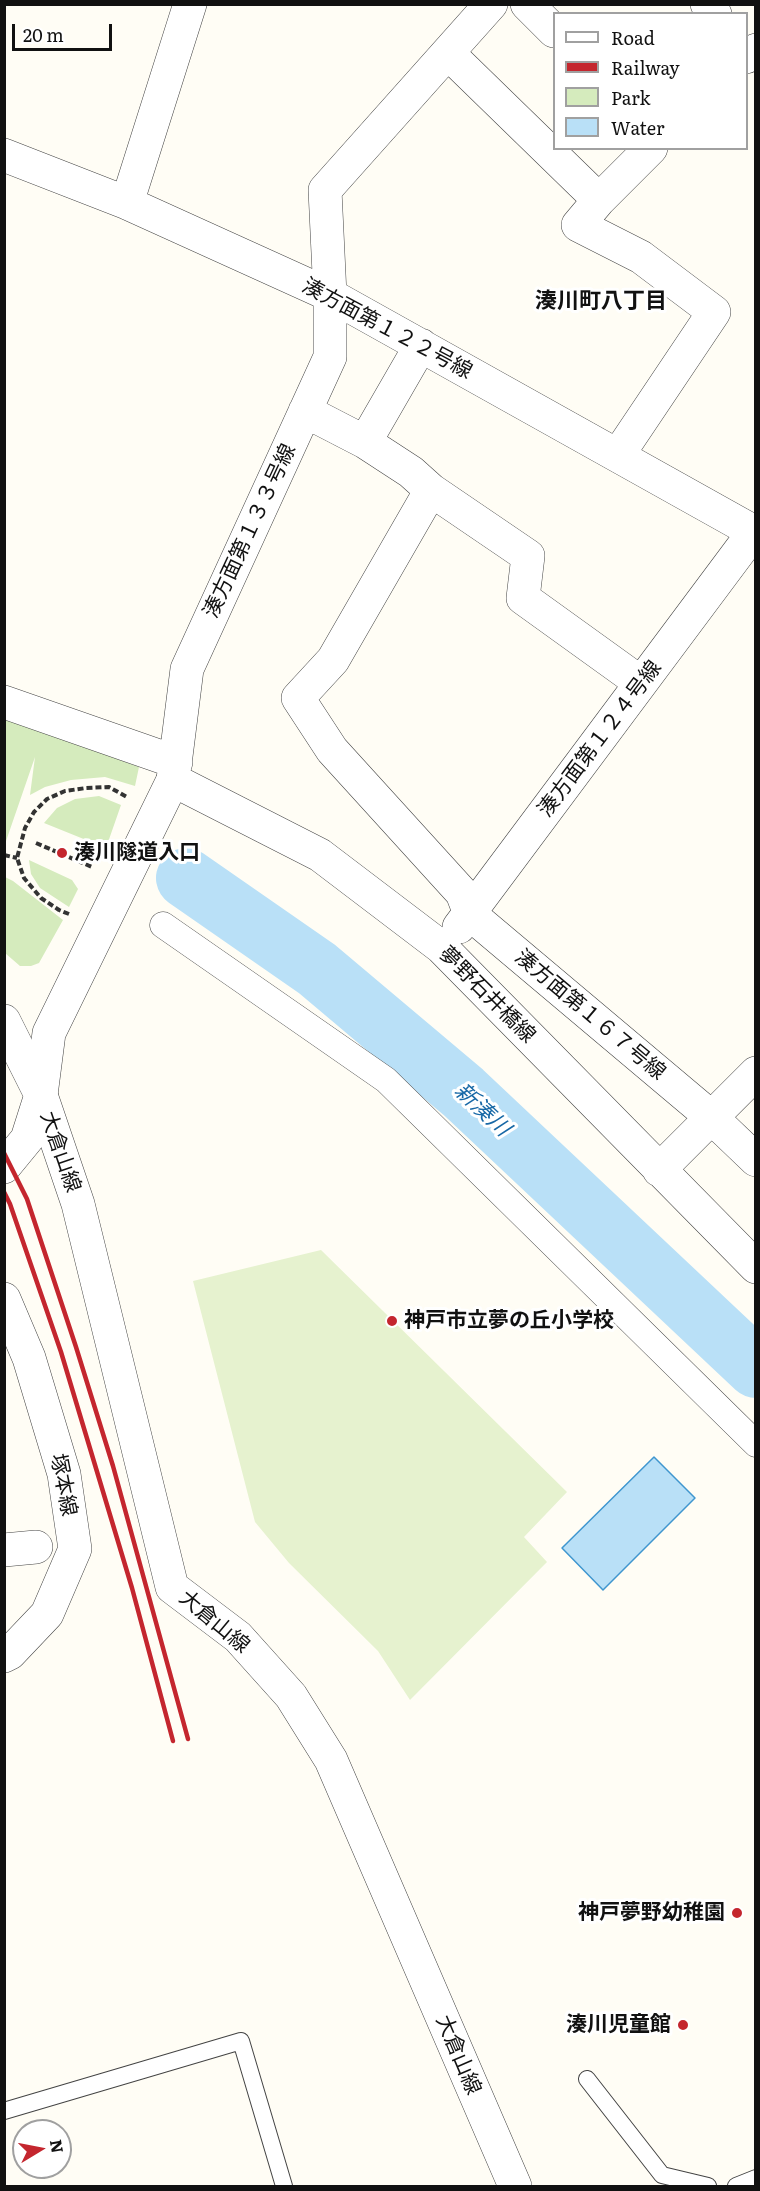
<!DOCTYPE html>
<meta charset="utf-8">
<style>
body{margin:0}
#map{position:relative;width:760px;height:2191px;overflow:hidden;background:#fffdf5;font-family:Literata,serif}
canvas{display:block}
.frame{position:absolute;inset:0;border:6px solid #111;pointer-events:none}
.legend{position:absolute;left:553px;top:12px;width:195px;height:138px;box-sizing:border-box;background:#fff;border:2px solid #a0a0a0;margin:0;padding:8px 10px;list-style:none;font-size:18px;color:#111}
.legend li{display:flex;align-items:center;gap:12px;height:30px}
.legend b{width:30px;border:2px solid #a0a0a0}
.north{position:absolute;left:12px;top:2119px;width:60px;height:60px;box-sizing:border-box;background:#fff;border:2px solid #a0a0a0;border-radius:50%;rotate:80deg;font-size:16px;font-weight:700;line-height:24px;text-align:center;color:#111}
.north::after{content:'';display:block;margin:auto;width:21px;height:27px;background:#c4262e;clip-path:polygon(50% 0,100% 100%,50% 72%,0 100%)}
.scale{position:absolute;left:12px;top:24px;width:100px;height:27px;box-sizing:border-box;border:3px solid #111;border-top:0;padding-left:8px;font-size:18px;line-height:21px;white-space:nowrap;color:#111;-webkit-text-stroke:4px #fff;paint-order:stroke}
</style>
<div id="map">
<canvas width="760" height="2191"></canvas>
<div class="frame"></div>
<ul class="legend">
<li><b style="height:8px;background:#fff"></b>Road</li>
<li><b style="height:8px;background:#c4262e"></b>Railway</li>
<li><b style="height:16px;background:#d5ebbd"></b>Park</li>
<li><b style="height:16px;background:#b9e0f7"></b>Water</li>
</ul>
<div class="north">N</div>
<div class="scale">20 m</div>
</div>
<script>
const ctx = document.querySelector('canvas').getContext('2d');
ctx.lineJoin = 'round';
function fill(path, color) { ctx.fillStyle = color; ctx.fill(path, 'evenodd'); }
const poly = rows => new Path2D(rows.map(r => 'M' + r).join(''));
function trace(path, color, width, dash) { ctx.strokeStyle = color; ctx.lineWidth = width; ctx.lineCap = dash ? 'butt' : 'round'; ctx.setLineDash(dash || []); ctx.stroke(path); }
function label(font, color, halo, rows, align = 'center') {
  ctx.font = font + ' Literata,"Noto Sans JP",serif'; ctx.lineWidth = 6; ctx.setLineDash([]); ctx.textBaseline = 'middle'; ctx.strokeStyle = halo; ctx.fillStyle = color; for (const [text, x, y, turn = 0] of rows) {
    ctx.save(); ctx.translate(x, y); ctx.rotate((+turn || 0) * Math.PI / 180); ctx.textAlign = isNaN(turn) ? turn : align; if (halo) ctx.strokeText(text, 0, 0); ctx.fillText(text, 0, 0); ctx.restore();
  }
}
fill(poly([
 [4,717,139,767,135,786,105,777,71,780,45,787,30,795,35,757,5,844],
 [99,796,121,805,106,848,44,823,57,808,75,799],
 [29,860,72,880,78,889,69,907,40,888,31,874],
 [5,877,13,881,63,920,39,963,31,966,20,966,5,953]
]), '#d5ebbd');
fill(poly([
 [321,1250,567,1492,524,1537,547,1562,410,1700,378,1651,289,1563,255,1522,193,1281]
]), '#e6f2cf');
const water = poly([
 [654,1457,695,1498,603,1590,562,1548,654,1457]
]);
fill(water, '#b9e0f7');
trace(water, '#3f96cf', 1.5);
trace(poly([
 [186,878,317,969,463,1092,756,1368]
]), '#b9e0f7', 60);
const service = poly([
 [587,2079,662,2175,708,2186],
 [4,2111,241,2041,284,2186],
 [736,2186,756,2178]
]);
const pedestrian = poly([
 [163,925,386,1080,756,1444]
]);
const minor = poly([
 [491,4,325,190,330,295,330,357,187,669,173,780,320,855,441,947,756,1267],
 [527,4,554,31],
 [707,4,715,14],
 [448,53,599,200],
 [746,57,756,50],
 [4,155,127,203,330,295,756,533],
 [127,203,190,4],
 [305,411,365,442,411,472,431,490,528,556,523,598,641,683],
 [365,442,421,345],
 [618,455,714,312,641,257,578,225,599,200,651,148],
 [431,490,333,660,298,698,332,750,462,893,470,914,710,1116,756,1160],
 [4,702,176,762],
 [459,927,756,529],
 [4,1021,41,1095,78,1204,172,1587,238,1637,291,1696,331,1760,515,2186],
 [4,1167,27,1139,41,1095],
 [659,1170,756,1073],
 [4,1299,29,1358,64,1474,75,1549,47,1614,10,1653,4,1656],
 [4,1550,36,1547]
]);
const tertiary = poly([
 [41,1095,49,1033,173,780]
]);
trace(service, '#444', 18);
trace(pedestrian, '#444', 27);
trace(minor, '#444', 34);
trace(tertiary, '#444', 34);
trace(poly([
 [36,843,92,867],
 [4,855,17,858],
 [69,914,59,910,41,898,24,878,17,858,25,828,34,812,47,799,65,791,86,788,109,787,127,797]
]), '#333', 4, [6, 3]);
trace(service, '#fff', 16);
trace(pedestrian, '#fff', 26);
trace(minor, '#fff', 33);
trace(tertiary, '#fff', 33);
trace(poly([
 [4,1153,27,1199,76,1347,113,1466,188,1739],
 [4,1192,10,1204,61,1352,132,1588,173,1741]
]), '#c4262e', 4.5);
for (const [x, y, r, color] of [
 [62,853,6,"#c4262e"],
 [392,1321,6,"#c4262e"],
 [737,1913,6,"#c4262e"],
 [683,2025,6,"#c4262e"]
]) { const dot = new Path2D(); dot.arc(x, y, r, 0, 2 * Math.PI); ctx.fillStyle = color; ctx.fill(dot); trace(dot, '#fff', 2); }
label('21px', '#111', '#fff', [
 ["湊方面第１２２号線",387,329,28],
 ["湊方面第１３３号線",250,531,-65],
 ["湊方面第１２４号線",600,739,-53],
 ["夢野石井橋線",487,995,45],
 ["湊方面第１６７号線",590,1015,40],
 ["大倉山線",60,1152,71],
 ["塚本線",63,1485,79],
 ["大倉山線",214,1622,40],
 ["大倉山線",458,2055,67]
]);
label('bold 21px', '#111', '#fff', [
 ["湊川隧道入口",74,853],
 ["神戸市立夢の丘小学校",404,1321],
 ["神戸夢野幼稚園",725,1913,"right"],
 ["湊川児童館",671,2025,"right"]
], 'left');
label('bold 22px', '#111', '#fff', [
 ["湊川町八丁目",601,302]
]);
label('italic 22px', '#1768a6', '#fff', [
 ["新湊川",482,1110,43]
]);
</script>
